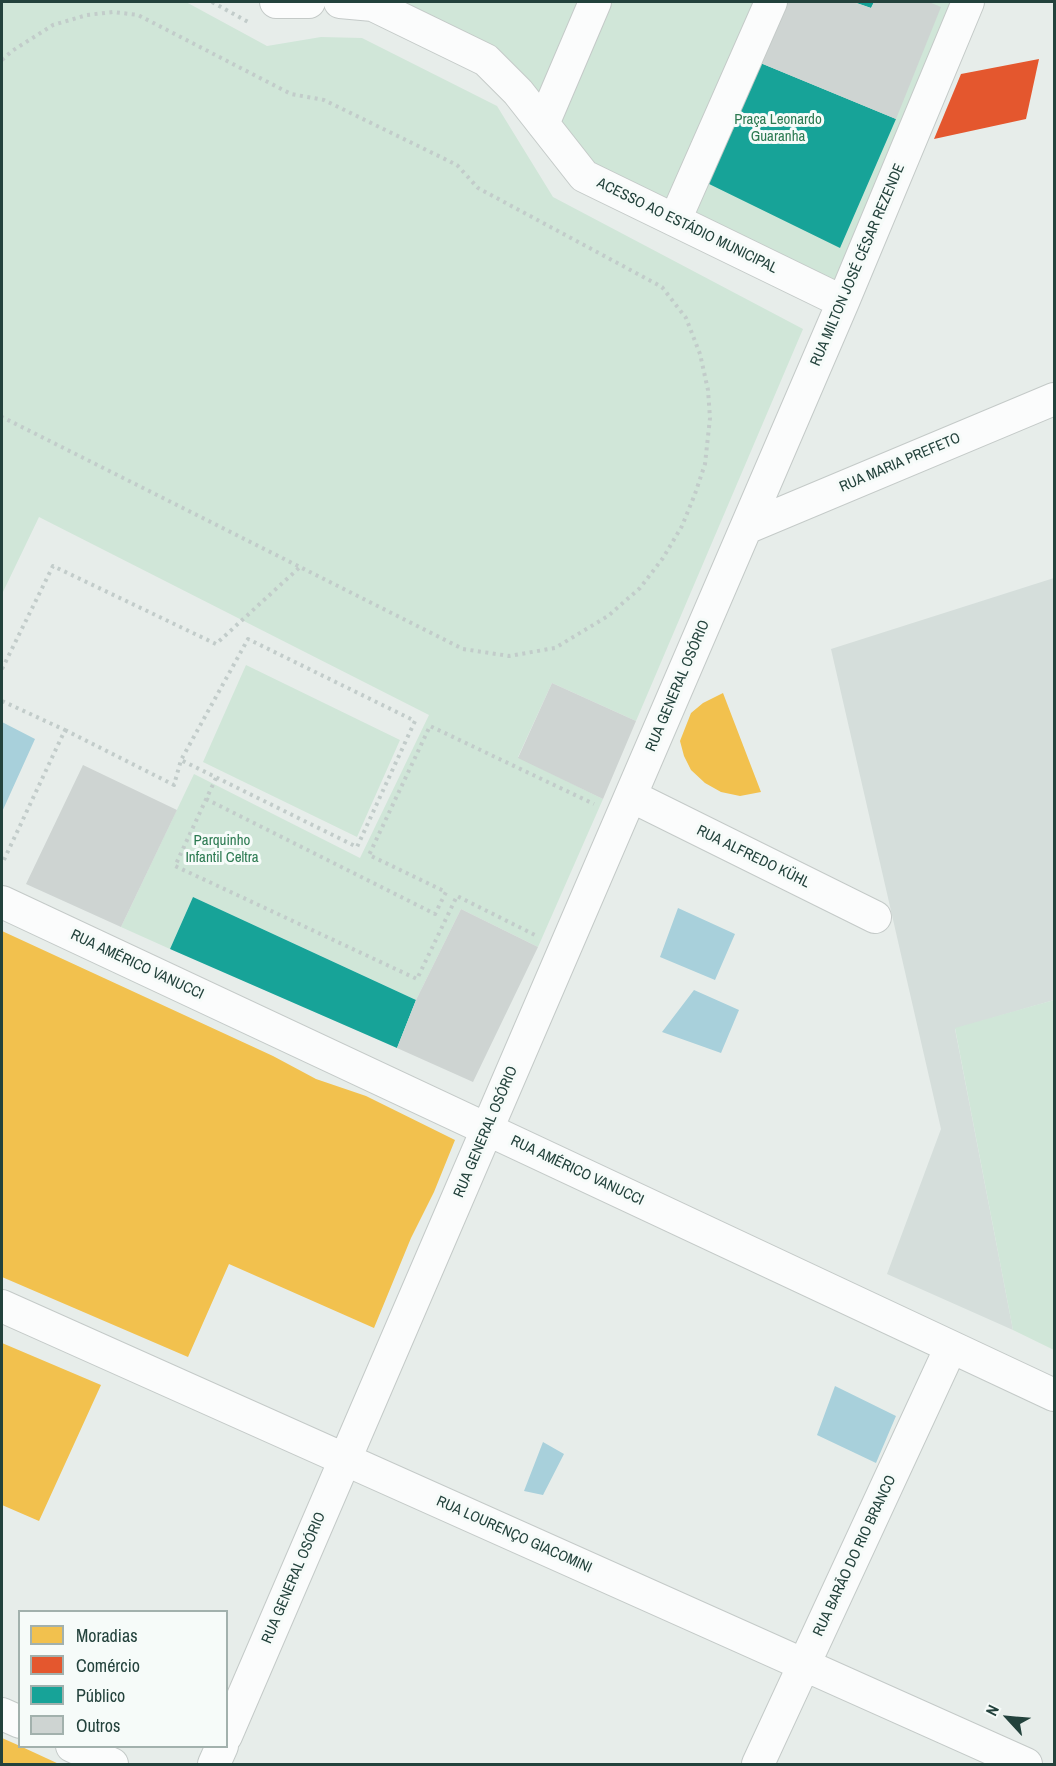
<!DOCTYPE html>
<meta charset="utf-8">
<style>
body{margin:0}
#map{position:relative;width:1056px;height:1766px;overflow:hidden;background:#e7edea;font-family:"Archivo Narrow",sans-serif}
canvas{display:block}
.frame{position:absolute;inset:0;border:3px solid #23423c;pointer-events:none}
.legend{position:absolute;left:18px;top:1610px;width:210px;height:138px;box-sizing:border-box;background:#f6fbf9;border:2px solid #a2b1ad;margin:0;padding:8px 10px;list-style:none;font-size:18px;color:#23423c}
.legend li{display:flex;align-items:center;gap:12px;height:30px}
.legend b{width:30px;border:2px solid #a2b1ad}
.north{position:absolute;left:978px;top:1688px;width:60px;height:60px;-webkit-text-stroke:4px #f6fbf9;paint-order:stroke;rotate:296deg;font-size:16px;font-weight:700;line-height:24px;text-align:center;color:#23423c}
.north::after{content:'';display:block;margin:auto;width:21px;height:27px;background:#23423c;clip-path:polygon(50% 0,100% 100%,50% 72%,0 100%)}
</style>
<div id="map">
<canvas width="1056" height="1766"></canvas>
<div class="frame"></div>
<ul class="legend">
<li><b style="height:16px;background:#f2c14e"></b>Moradias</li>
<li><b style="height:16px;background:#e4572e"></b>Comércio</li>
<li><b style="height:16px;background:#17a398"></b>Público</li>
<li><b style="height:16px;background:#ced4d2"></b>Outros</li>
</ul>
<div class="north">N</div>
</div>
<script>
const ctx = document.querySelector('canvas').getContext('2d');
ctx.lineJoin = 'round';
function fill(path, color) { ctx.fillStyle = color; ctx.fill(path, 'evenodd'); }
const poly = rows => new Path2D(rows.map(r => 'M' + r).join(''));
function trace(path, color, width, dash) { ctx.strokeStyle = color; ctx.lineWidth = width; ctx.lineCap = dash ? 'butt' : 'round'; ctx.setLineDash(dash || []); ctx.stroke(path); }
function label(font, color, halo, rows, align = 'center') {
  ctx.font = font + ' "Archivo Narrow",sans-serif'; ctx.lineWidth = 6; ctx.setLineDash([]); ctx.textBaseline = 'middle'; ctx.strokeStyle = halo; ctx.fillStyle = color; for (const [text, x, y, turn = 0] of rows) {
    ctx.save(); ctx.translate(x, y); ctx.rotate((+turn || 0) * Math.PI / 180); ctx.textAlign = isNaN(turn) ? turn : align; if (halo) ctx.strokeText(text, 0, 0); ctx.fillText(text, 0, 0); ctx.restore();
  }
}
fill(poly([
 [1054,578,1054,1000,955,1029,1013,1330,887,1274,941,1129,831,649]
]), '#d5dedb');
fill(poly([
 [2,2,186,2,267,46,321,37,362,38,497,106,553,197,803,329,636,721,552,683,518,757,603,799,538,947,461,909,416,1000,193,897,170,949,121,927,194,774,360,858,429,715,39,517,2,594],
 [340,2,968,2,843,302,584,176,518,92],
 [246,665,400,740,357,837,203,762],
 [1054,1000,1054,1350,1013,1330,955,1028]
]), '#d0e6d8');
fill(poly([
 [2,722,35,739,2,812],
 [678,908,735,934,715,980,660,957],
 [694,990,739,1010,721,1053,662,1032],
 [835,1386,896,1416,876,1463,817,1435],
 [543,1442,564,1454,543,1495,524,1491]
]), '#a8d0db');
fill(poly([
 [723,693,761,792,740,796,721,792,705,783,691,770,684,756,680,741,691,713,703,703],
 [2,931,273,1056,316,1079,366,1096,455,1140,434,1192,411,1238,374,1328,229,1264,188,1357,2,1277],
 [2,1343,101,1385,39,1521,2,1505],
 [2,1738,20,1746,59,1764,2,1764]
]), '#f2c14e');
fill(poly([
 [1039,59,1026,119,934,139,961,74]
]), '#e4572e');
fill(poly([
 [854,2,874,2,871,8],
 [758,62,896,119,840,248,705,182],
 [193,897,416,1000,397,1048,170,949]
]), '#17a398');
fill(poly([
 [786,2,853,2,871,8,874,2,929,2,941,7,896,119,758,62],
 [552,683,636,721,603,799,518,758],
 [83,765,177,810,121,927,26,884],
 [461,909,538,947,473,1082,397,1048,416,1000]
]), '#ced4d2');
const minor = poly([
 [276,2,309,2],
 [340,2,373,5,486,60,518,92,584,176,843,302],
 [543,124,595,2],
 [675,220,771,2],
 [746,528,1054,399],
 [631,796,875,917],
 [2,902,1054,1395],
 [2,1306,1026,1764],
 [2,1714,20,1722],
 [226,1736,843,302,968,2],
 [72,1746,112,1764],
 [214,1764,222,1746],
 [758,1764,951,1347]
]);
trace(minor, '#c4cac8', 34);
trace(poly([
 [212,2,250,23],
 [2,60,12,51,53,25,87,15,113,12,138,15,291,94,324,100,457,165,478,188,662,287,686,318,700,354,708,390,710,418,705,464,695,494,682,526,663,558,640,588,608,616,555,648,509,656,463,649,2,417],
 [2,669,53,566,216,644,300,567],
 [2,701,65,730,2,864],
 [65,730,174,785,181,760,248,639,415,721,357,847,181,760],
 [216,778,175,866,417,979,457,896,537,936],
 [206,799,435,914,446,892,369,855,430,726,594,804]
]), '#c2ccca', 4, [3, 4.5]);
trace(minor, '#fbfcfc', 32);
label('15px', '#2c7a51', '#f6fbf9', [
 ["Praça Leonardo",778,120],
 ["Guaranha",778,137],
 ["Parquinho",222,841],
 ["Infantil Celtra",222,858]
]);
label('15px', '#23423c', '#f6fbf9', [
 ["ACESSO AO ESTÁDIO MUNICIPAL",687,226,26],
 ["RUA MILTON JOSÉ CÉSAR REZENDE",858,265,-67],
 ["RUA MARIA PREFETO",900,463,-23],
 ["RUA GENERAL OSÓRIO",678,686,-67],
 ["RUA ALFREDO KÜHL",753,857,26],
 ["RUA AMÉRICO VANUCCI",137,965,25],
 ["RUA GENERAL OSÓRIO",486,1132,-67],
 ["RUA AMÉRICO VANUCCI",577,1171,25],
 ["RUA LOURENÇO GIACOMINI",514,1535,24],
 ["RUA BARÃO DO RIO BRANCO",855,1556,-65],
 ["RUA GENERAL OSÓRIO",294,1578,-67]
]);
</script>
